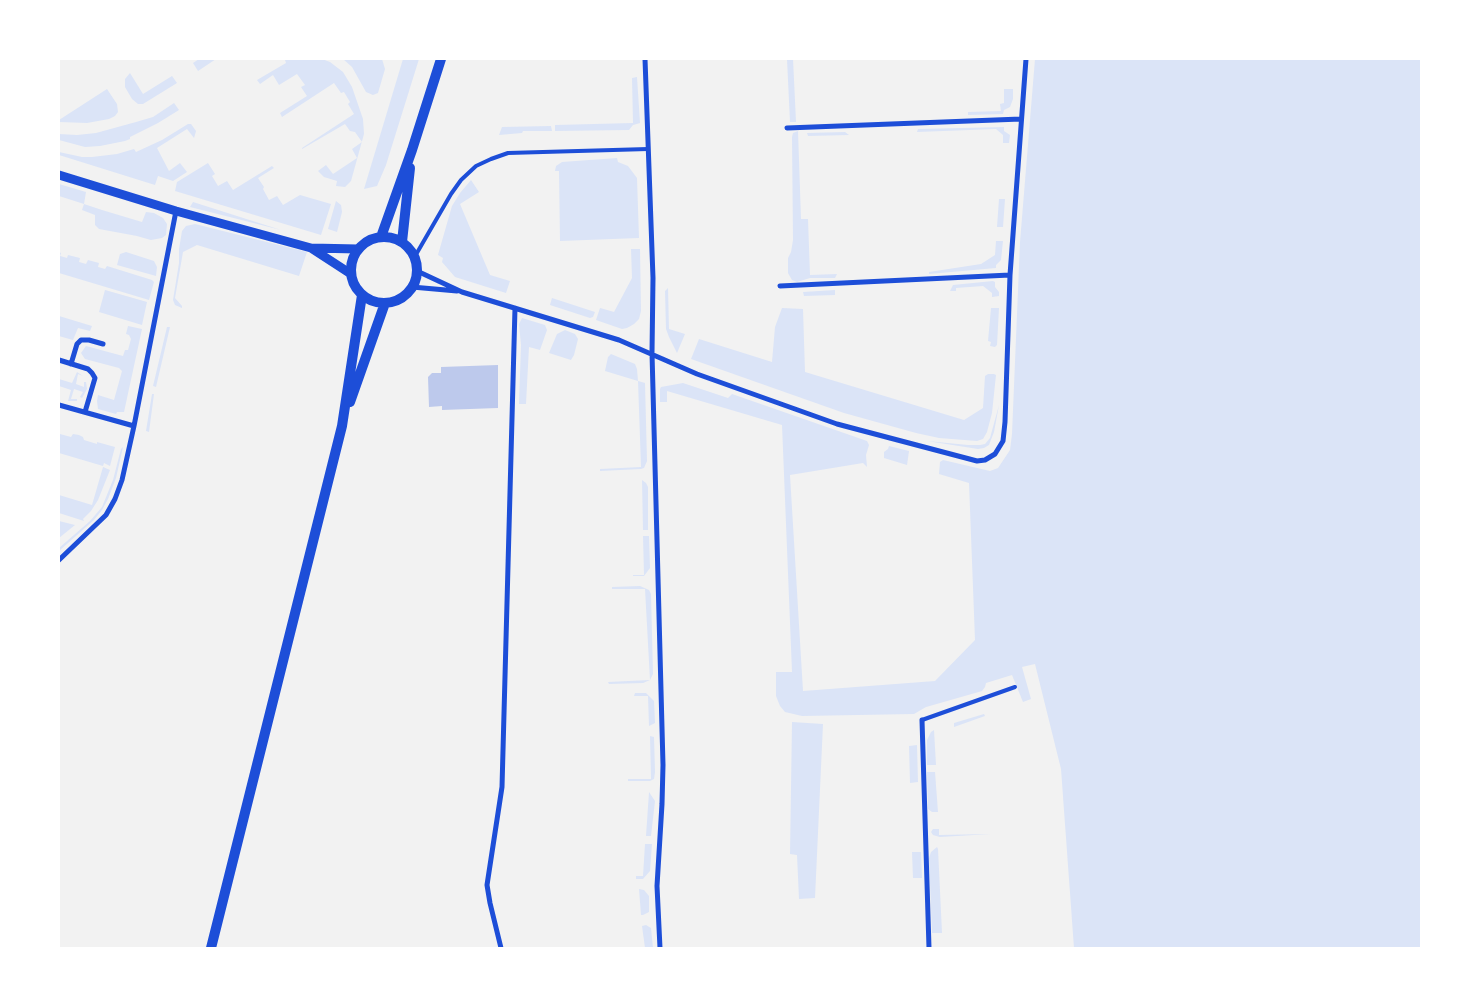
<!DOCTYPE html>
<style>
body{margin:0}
#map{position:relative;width:1480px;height:1007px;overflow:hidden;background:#f2f2f2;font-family:Raleway,sans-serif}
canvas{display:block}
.frame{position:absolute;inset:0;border:60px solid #fff;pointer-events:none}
</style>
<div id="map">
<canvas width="1480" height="1007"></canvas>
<div class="frame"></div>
</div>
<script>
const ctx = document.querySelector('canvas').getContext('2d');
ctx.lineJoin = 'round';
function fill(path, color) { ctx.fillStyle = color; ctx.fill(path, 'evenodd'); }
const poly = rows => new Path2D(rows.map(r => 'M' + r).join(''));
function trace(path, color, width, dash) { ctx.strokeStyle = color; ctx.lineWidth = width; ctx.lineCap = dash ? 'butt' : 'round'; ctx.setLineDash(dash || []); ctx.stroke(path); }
fill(poly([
 [199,59,216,59,198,71,193,63],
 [288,59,322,59,330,62,343,72,352,87,363,119,364,134,351,181,345,187,336,186,337,181,324,177,318,171,326,165,333,174,357,158,352,149,362,142,355,132,350,131,345,124,302,149,302,148,354,114,348,104,350,102,344,92,341,93,334,83,282,117,280,113,307,96,301,87,305,85,297,74,279,85,273,75,260,84,257,80,286,63,285,60],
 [343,59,382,59,385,69,378,93,373,95,366,92,352,67],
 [403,59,419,59,386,165,377,186,364,189],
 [787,59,793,59,796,122,790,122],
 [1035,59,1421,59,1421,948,1074,948,1061,769,1035,664,1022,667,1031,699,1023,702,1012,675,986,683,985,687,982,691,926,707,914,714,802,716,785,712,780,706,776,696,776,672,792,672,782,425,667,391,667,402,660,402,660,389,661,387,683,383,728,398,732,394,867,441,869,445,866,455,867,467,863,463,790,475,803,691,935,681,975,640,969,483,939,474,940,462,943,460,990,471,998,468,1010,450,1012,434,1020,242],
 [130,73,143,94,172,76,177,83,143,104,138,104,132,99,125,87,125,79],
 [637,77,640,123,633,125,629,130,555,131,555,125,633,123,632,78],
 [107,89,117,104,118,112,115,116,109,119,87,123,59,122,59,120],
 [1004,89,1013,89,1013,99,1010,107,1004,110,1003,114,968,115,968,112,1001,111,1000,104,1004,103],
 [174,103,179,110,158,123,130,137,130,139,125,141,100,146,85,147,59,140,59,134,77,135,96,133,136,122,153,117],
 [188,124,191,124,196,131,194,138,187,129,157,148,169,171,180,163,187,172,173,181,158,176,155,185,59,155,59,152,82,157,92,157,117,154,134,149,136,152,162,140],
 [551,126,552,131,523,131,522,133,499,135,502,127],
 [1004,127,1004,131,1010,135,1009,143,1003,143,1003,135,996,129,917,132,918,129],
 [798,131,801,219,808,219,810,275,837,274,835,278,810,278,797,282,792,280,788,273,788,258,791,252,793,240,792,137,793,133],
 [845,132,849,135,808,136,807,133],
 [617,158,618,162,628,166,637,178,639,238,560,241,559,171,555,171,556,166,562,162],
 [208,163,215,174,212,176,218,186,227,181,233,190,272,166,274,168,258,178,264,187,263,189,269,200,277,196,283,205,300,195,331,204,321,235,175,191,177,182],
 [471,180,479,192,460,204,490,275,510,281,506,293,455,277,442,262,443,258,438,255,452,206,460,193],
 [59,184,86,192,84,204,102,210,142,222,146,212,154,213,163,218,167,224,166,235,162,238,151,240,137,236,99,229,95,225,95,215,82,210,84,204,59,196],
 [999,199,1005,199,1003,227,997,227],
 [336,201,341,205,342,212,337,232,328,229],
 [193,202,281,230,190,207],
 [195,224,307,252,299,276,197,245,183,252,175,298,182,306,182,308,175,305,173,300,179,263,179,249,182,231,186,226],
 [996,241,1003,241,1001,260,996,265,996,268,929,274,929,272,981,264,995,255],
 [631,249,640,249,641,311,639,319,634,324,627,328,622,329,596,320,600,308,614,312,632,278],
 [59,252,61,253,60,256,67,258,68,255,80,258,79,262,86,264,88,260,99,263,98,267,105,269,107,266,152,280,154,282,149,300,59,273],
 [126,252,154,261,157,267,156,276,117,265,120,254],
 [993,281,995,282,995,287,999,292,999,296,992,297,992,293,983,286,956,288,956,291,950,291,953,285],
 [668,288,669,329,685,334,677,353,669,337,666,329,665,291],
 [105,290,147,302,142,325,99,312],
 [835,290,835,295,804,296,803,292],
 [552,298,595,312,593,317,590,318,550,305],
 [782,308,803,309,805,372,964,420,983,408,985,376,988,374,994,374,996,375,992,413,987,432,983,439,977,441,939,438,916,433,844,413,691,359,699,339,772,362,775,327],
 [991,308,999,308,997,345,995,347,990,346,991,342,988,341],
 [59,316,92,326,90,331,78,328,73,340,59,336],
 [522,318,545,325,547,330,540,350,529,347,526,404,519,404,521,345,519,324],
 [128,326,142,329,124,412,117,412,116,414,98,409,97,401,98,395,114,400,122,371,119,368,85,359,81,353,86,346,123,356,125,350,128,350,131,339,129,335,126,334],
 [167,327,170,327,156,387,153,386],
 [565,330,575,334,578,339,574,355,571,360,549,353,557,334],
 [611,354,635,364,637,369,638,381,645,383,647,461,644,468,641,469,600,471,600,469,641,467,638,381,605,371,608,357],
 [77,372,83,376,78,374,76,384,84,387,84,382,86,382,87,389,82,398,80,397,83,392,74,389,71,399,77,399,77,401,68,401,71,390,59,386,59,379,72,383],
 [152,394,154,394,149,432,146,431],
 [999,405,994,432,989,445,984,448,978,449,927,441,968,445,980,445,985,444,990,438],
 [59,430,60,434,71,437,73,434,79,435,83,437,84,440,97,444,97,442,115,447,110,466,104,463,103,466,59,453],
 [889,446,909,451,907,465,884,458,884,452,888,449],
 [123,447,116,478,108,499,102,510,94,520,59,551,59,548,90,521,102,507,113,480,121,449],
 [103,467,110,470,98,500,91,511,83,519,84,521,59,513,59,495,92,505],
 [642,480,646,483,648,487,648,530,643,530],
 [59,521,75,525,59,538],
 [643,536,649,536,650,568,644,576,633,576,633,575,644,575],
 [640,586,649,590,651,594,653,674,650,680,643,683,609,684,608,682,650,680,645,589,612,589,612,587],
 [635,693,646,693,654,701,655,723,649,726,648,696,634,696],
 [984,714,985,716,954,727,954,723],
 [792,722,823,724,815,898,799,899,797,855,790,854],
 [934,730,936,765,927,765,927,740,931,732],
 [650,736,654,737,655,772,654,779,650,781,628,781,628,779,651,779],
 [917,745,918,782,910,783,909,746],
 [927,772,935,772,938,812,932,812,928,809],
 [649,792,655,801,651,836,646,836],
 [933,829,939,829,939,835,991,834,940,837,933,835,931,832],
 [645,844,652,844,650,871,643,879,636,879,636,876,643,876],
 [937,847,938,849,942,933,932,933,929,858,931,852],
 [912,852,921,852,922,878,913,878],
 [639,889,644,890,649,896,649,912,643,915,641,915],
 [646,925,651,928,653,948,645,948,642,926]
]), '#dbe4f7');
fill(poly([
 [498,365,498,408,442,410,442,406,429,407,428,377,432,373,441,373,441,367]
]), '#bdc9ec');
trace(poly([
 [414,258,451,194,461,180,476,166,491,159,508,153,648,149],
 [922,720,1015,687]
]), '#1d4ed8', 4);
trace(poly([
 [645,59,653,278,652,353,663,765,662,804,657,886,660,948],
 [787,128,1021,119],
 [417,271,462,292,619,340,697,374,837,424,977,461,985,460,995,454,1003,441,1005,422,1010,275,1026,59],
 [780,286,1010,275],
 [412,287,457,291],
 [59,360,88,369,92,373,95,378,85,412],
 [71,364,77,344,81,340,89,340,103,344],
 [59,405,134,426],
 [59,560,106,515,115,499,122,480,134,426,176,211],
 [922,720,929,948],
 [501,948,490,903,487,885,502,787,515,308]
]), '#1d4ed8', 5);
trace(poly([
 [59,175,176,211,311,248,351,274],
 [311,248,358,249]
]), '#1d4ed8', 9);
trace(poly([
 [381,237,412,150,441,59],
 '351 270a33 33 0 1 1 66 0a33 33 0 1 1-66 0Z',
 [402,242,410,168],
 [350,402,385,303],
 [211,948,342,426,362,295]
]), '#1d4ed8', 10);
</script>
